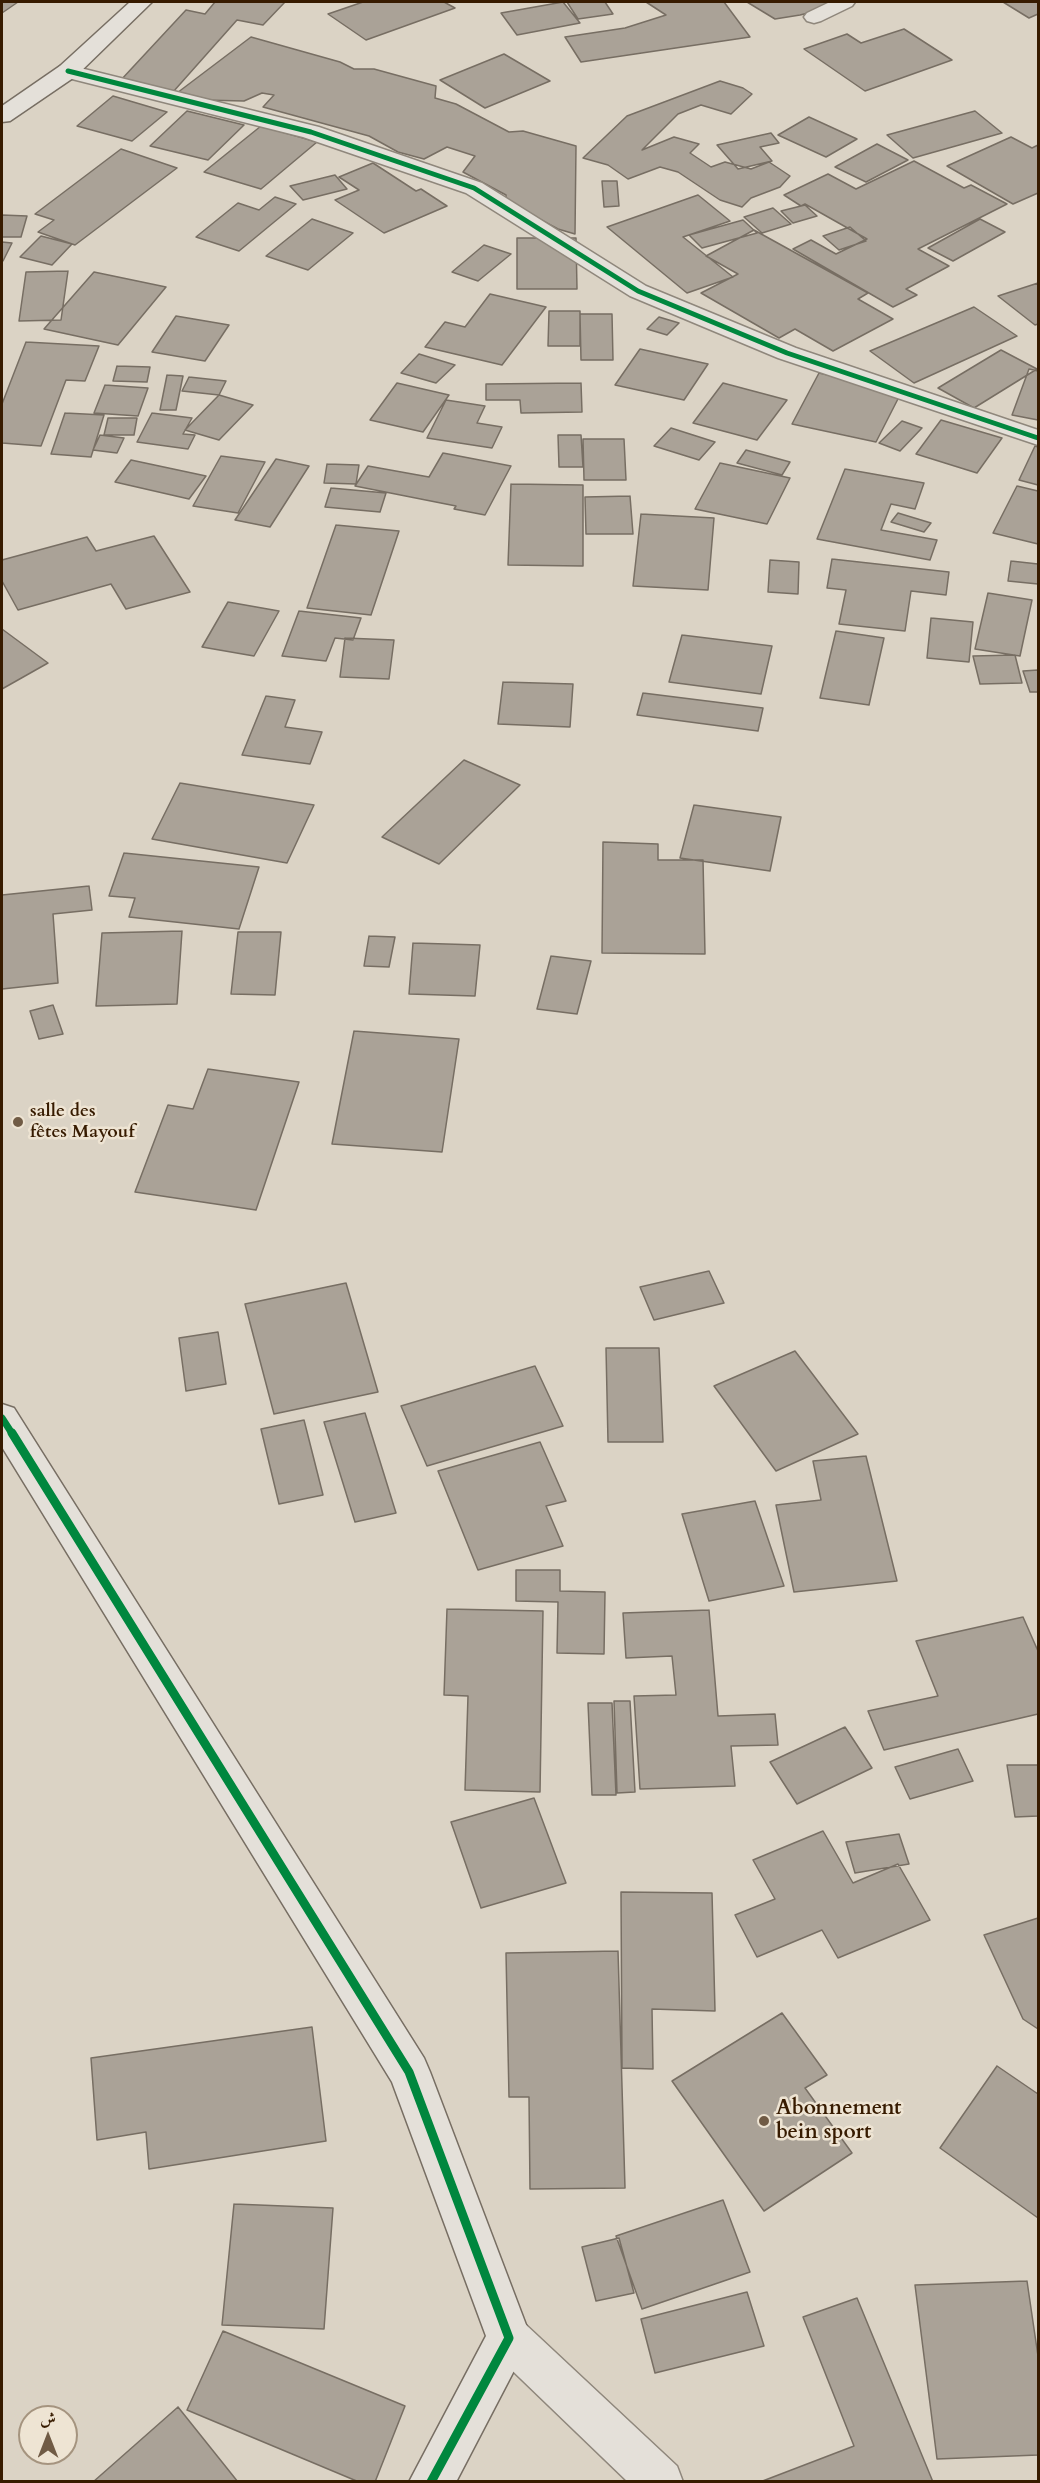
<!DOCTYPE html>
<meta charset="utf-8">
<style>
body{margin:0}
#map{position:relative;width:1040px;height:2483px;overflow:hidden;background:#dbd3c5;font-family:Cardo,Amiri,serif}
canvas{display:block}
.frame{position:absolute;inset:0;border:3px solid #371b00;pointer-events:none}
.north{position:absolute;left:18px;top:2405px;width:60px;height:60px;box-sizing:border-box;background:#eee4d3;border:2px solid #a5947f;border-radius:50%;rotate:0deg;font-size:16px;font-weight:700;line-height:24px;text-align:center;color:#371b00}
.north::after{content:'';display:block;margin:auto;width:21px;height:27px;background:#705b45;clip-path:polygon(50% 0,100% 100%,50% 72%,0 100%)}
</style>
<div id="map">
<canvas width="1040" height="2483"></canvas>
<div class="frame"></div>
<div class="north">ش</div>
</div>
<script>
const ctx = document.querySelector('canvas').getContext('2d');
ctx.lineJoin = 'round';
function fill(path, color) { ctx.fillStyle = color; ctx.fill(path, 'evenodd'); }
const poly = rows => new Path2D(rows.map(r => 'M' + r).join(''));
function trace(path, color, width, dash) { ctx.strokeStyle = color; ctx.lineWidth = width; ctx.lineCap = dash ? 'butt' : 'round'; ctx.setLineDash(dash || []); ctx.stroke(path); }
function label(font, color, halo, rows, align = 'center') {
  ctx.font = font + ' Cardo,serif'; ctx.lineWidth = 5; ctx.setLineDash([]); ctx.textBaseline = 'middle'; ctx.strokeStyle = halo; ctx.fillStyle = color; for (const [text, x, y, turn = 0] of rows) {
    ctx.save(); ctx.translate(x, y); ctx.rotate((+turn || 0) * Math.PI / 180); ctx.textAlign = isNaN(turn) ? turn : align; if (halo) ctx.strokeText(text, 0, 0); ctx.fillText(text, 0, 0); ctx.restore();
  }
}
const building = poly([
 [2,2,18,2,2,13,2,2],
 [212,2,285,2,263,25,237,20,173,92,120,81,186,10,205,14,215,2,212,2],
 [363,2,444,2,455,8,366,40,328,14,363,2],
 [563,2,580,23,517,35,501,13,563,2],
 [567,2,605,2,613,14,578,19,567,2],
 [646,2,726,2,724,2,750,37,581,62,565,37,625,28,666,15,646,2],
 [747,2,854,2,800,15,775,19,747,2],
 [1003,2,1038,2,1038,14,1029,18,1003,2],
 [904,29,952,60,865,91,804,49,847,34,861,43,904,29],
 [251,37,340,62,354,69,374,69,436,86,435,98,456,104,509,132,523,131,576,146,575,234,558,229,506,201,506,195,463,172,475,156,447,147,424,159,398,152,369,136,263,107,274,95,262,93,244,101,203,100,177,93,251,37],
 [504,54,550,81,485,108,440,80,504,54],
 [720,81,743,88,752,94,731,114,701,105,678,114,642,150,674,137,699,144,690,153,711,167,725,162,751,169,769,162,790,176,780,187,751,198,742,207,720,200,678,172,660,167,628,179,608,165,583,158,627,116,720,81],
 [113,96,167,112,132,141,77,126,113,96],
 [187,111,244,125,208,160,150,146,187,111],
 [975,111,1002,133,913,158,887,135,975,111],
 [809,117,857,139,826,157,778,135,809,117],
 [261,126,317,142,261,189,204,172,261,126],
 [771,133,779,143,760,147,772,161,738,169,717,145,771,133],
 [1011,137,1032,148,1038,145,1038,193,1013,204,947,166,1011,137],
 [877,144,908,160,866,182,835,167,877,144],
 [121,149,177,168,75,245,38,232,54,220,35,214,121,149],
 [914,161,964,188,971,185,1007,204,918,249,949,266,906,289,917,295,893,307,793,249,811,240,836,254,867,239,805,204,801,206,784,195,828,174,856,189,914,161],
 [373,163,416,191,421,189,447,206,384,233,335,200,359,190,339,177,373,163],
 [335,175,347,189,303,200,290,186,335,175],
 [602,181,617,181,619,206,604,207,602,181],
 [698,195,730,221,683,237,733,277,687,293,607,227,698,195],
 [275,197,296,204,239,251,196,237,238,203,259,210,275,197],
 [805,205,817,216,793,223,781,211,805,205],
 [773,208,791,224,762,233,744,217,773,208],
 [2,215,27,216,21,237,2,237,2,215],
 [312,219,353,233,308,270,266,256,312,219],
 [980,219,1005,232,953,261,928,248,980,219],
 [743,220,757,233,702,248,689,235,743,220],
 [850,227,866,241,839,250,823,236,850,227],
 [754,230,868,293,858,299,893,319,833,351,795,329,779,338,701,293,738,274,706,256,754,230],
 [41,236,72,244,52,265,20,257,41,236],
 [517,238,576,238,577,289,517,289,517,238],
 [2,242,12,243,3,261,2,261,2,242],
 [484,245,511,254,478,281,452,272,484,245],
 [68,271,61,320,19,321,26,272,68,271],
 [94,272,166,287,118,345,44,329,94,272],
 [1038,283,1038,324,1035,325,998,296,1038,283],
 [490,294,546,307,502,365,425,347,445,322,465,327,490,294],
 [974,307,1017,336,914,383,870,351,974,307],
 [549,311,580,311,580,346,548,346,549,311],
 [580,314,612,314,613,360,581,360,580,314],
 [176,316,229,325,205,361,152,352,176,316],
 [659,317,679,323,667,335,647,329,659,317],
 [26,342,99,346,85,381,66,380,41,446,2,443,2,404,26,342],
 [640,349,708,364,684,400,615,385,640,349],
 [1001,350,1037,369,974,408,938,388,1001,350],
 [419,354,455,365,436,383,401,373,419,354],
 [117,366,150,367,147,382,113,381,117,366],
 [1029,369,1038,371,1038,420,1012,415,1029,369],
 [819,373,902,391,876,442,792,424,819,373],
 [167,375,183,376,176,410,160,410,167,375],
 [189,377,226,381,219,395,182,391,189,377],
 [397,383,449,395,423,432,370,420,397,383],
 [581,383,582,412,521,413,520,400,486,400,486,384,581,383],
 [723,383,787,400,757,440,693,423,723,383],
 [105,385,148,388,138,416,94,413,105,385],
 [219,395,253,405,219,440,185,430,219,395],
 [446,400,485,406,477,423,502,427,492,448,427,438,446,400],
 [65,413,104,415,91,457,51,454,65,413],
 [152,413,192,418,183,434,195,435,188,449,137,442,152,413],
 [108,418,137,418,134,435,104,435,108,418],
 [941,420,1002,438,977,473,916,454,941,420],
 [902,421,922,428,900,451,879,443,902,421],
 [671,428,715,442,699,460,654,446,671,428],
 [100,435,124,438,117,453,93,450,100,435],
 [558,435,581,435,583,467,559,467,558,435],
 [583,439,624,439,626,480,584,480,583,439],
 [1035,446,1038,447,1038,485,1019,480,1035,446],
 [746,450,790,462,782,475,737,463,746,450],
 [443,453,511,466,485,515,454,509,456,506,355,486,368,466,429,477,443,453],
 [221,456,265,462,238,513,193,506,221,456],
 [276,459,309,466,270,527,235,520,276,459],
 [131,460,206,476,189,499,115,482,131,460],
 [720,463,790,478,767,524,695,509,720,463],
 [327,464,359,465,356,484,324,483,327,464],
 [845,469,924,483,915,509,891,504,881,530,937,540,930,560,817,539,845,469],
 [511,484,583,485,583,566,508,565,511,484],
 [1017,486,1038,491,1038,544,993,533,1017,486],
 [331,488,386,493,380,512,325,507,331,488],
 [630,496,633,534,586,534,585,497,630,496],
 [898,513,931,523,924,532,891,522,898,513],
 [641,514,714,518,708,590,633,586,641,514],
 [336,525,399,531,371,615,307,608,336,525],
 [154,536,190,592,126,609,111,584,18,610,2,581,2,560,87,537,96,551,154,536],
 [832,559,949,572,946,595,911,591,905,631,839,624,846,590,827,588,832,559],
 [770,560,799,562,798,594,768,592,770,560],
 [1011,561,1038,564,1038,584,1008,581,1011,561],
 [988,593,1032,600,1020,656,975,649,988,593],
 [228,602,279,611,254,656,202,647,228,602],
 [299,611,361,618,353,640,335,638,326,661,282,656,299,611],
 [931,618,973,622,969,662,927,658,931,618],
 [2,629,48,663,2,689,2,629],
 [836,631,884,638,869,705,820,698,836,631],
 [682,635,772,646,761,694,669,682,682,635],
 [345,638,394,640,389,679,340,677,345,638],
 [1015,655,1022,683,980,684,973,656,1015,655],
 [1038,670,1038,692,1030,692,1023,671,1038,670],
 [503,682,573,684,570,727,498,724,503,682],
 [643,693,763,708,758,731,637,715,643,693],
 [266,696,295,700,285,727,322,732,310,764,242,755,266,696],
 [464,760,520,785,439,864,382,837,464,760],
 [180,783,314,805,287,863,152,839,180,783],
 [694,805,781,817,770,871,680,858,694,805],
 [603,842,658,844,658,860,703,860,705,954,602,953,603,842],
 [124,853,259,867,239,929,129,917,135,898,109,896,124,853],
 [89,886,92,910,53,914,58,983,2,989,2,895,89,886],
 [182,931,177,1004,96,1006,102,933,182,931],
 [238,932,281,932,275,995,231,994,238,932],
 [369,936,395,937,389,967,364,966,369,936],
 [413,943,480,945,475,996,409,994,413,943],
 [551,956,591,961,577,1014,537,1009,551,956],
 [53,1005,63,1034,39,1039,30,1011,53,1005],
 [354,1031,459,1039,442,1152,332,1144,354,1031],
 [208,1069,299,1082,256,1210,135,1192,168,1105,193,1109,208,1069],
 [709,1271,724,1303,654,1320,640,1287,709,1271],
 [346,1283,378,1392,274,1414,245,1304,346,1283],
 [218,1332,226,1384,186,1391,179,1338,218,1332],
 [606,1348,659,1348,663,1442,608,1442,606,1348],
 [795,1351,858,1434,776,1471,714,1386,795,1351],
 [535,1366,563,1426,427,1466,401,1406,535,1366],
 [365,1413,396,1513,355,1522,324,1422,365,1413],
 [304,1420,323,1495,279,1504,261,1429,304,1420],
 [540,1442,566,1501,546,1506,563,1546,478,1570,438,1471,540,1442],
 [866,1456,897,1581,794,1592,776,1505,821,1500,813,1461,866,1456],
 [755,1501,784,1586,709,1601,682,1514,755,1501],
 [516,1570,560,1570,560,1591,605,1592,604,1654,557,1653,558,1602,516,1601,516,1570],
 [447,1609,543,1611,540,1792,465,1790,468,1696,444,1695,447,1609],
 [709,1610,718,1716,775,1714,778,1745,731,1746,735,1786,640,1789,634,1696,676,1695,672,1656,626,1658,623,1613,709,1610],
 [1023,1617,1038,1651,1038,1714,884,1750,868,1711,938,1696,916,1641,1023,1617],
 [614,1701,630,1701,635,1792,617,1793,614,1701],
 [588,1703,612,1703,616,1795,592,1795,588,1703],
 [845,1727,872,1768,797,1804,770,1762,845,1727],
 [958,1749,973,1781,910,1799,895,1767,958,1749],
 [1007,1765,1038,1765,1038,1816,1015,1817,1007,1765],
 [534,1798,566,1883,481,1908,451,1822,534,1798],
 [823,1831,853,1883,898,1864,930,1920,838,1958,822,1930,757,1957,735,1915,775,1899,753,1860,823,1831],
 [899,1834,909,1864,855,1873,846,1842,899,1834],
 [621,1892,712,1893,715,2011,652,2009,653,2069,622,2068,621,1892],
 [1038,1918,1038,2029,1023,2019,984,1935,1038,1918],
 [618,1951,625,2188,530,2189,529,2097,509,2097,506,1953,618,1951],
 [782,2013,827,2075,805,2088,852,2153,764,2211,672,2081,782,2013],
 [312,2027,326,2141,149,2169,146,2132,97,2140,91,2058,312,2027],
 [997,2066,1038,2094,1038,2218,940,2148,997,2066],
 [723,2200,750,2272,642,2309,616,2236,723,2200],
 [234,2204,333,2208,324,2329,222,2325,234,2204],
 [619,2238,634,2293,596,2301,582,2247,619,2238],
 [1027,2281,1038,2356,1038,2455,937,2459,915,2285,1027,2281],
 [747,2292,764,2346,655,2373,641,2319,747,2292],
 [857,2298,933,2482,760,2482,854,2446,803,2317,857,2298],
 [223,2331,405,2406,375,2482,359,2482,187,2410,223,2331],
 [178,2407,238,2482,93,2482,178,2407]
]);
fill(building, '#aaa297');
trace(building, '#776e63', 1.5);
const street = poly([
 [830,2,855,2,852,6,821,21,814,23,807,21,804,17,807,13,830,2],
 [68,65,319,127,482,183,646,286,796,348,1038,430,1038,445,778,358,630,296,466,193,303,137,60,76,57,71,60,66,68,65],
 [509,2316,524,2323,677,2466,683,2482,628,2482,494,2353,487,2338,494,2323,509,2316]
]);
const secondary = poly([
 [130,2,152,2,76,76,10,121,2,122,2,106,60,66,130,2],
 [2,1404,14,1408,424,2058,430,2072,531,2338,456,2482,409,2482,486,2336,392,2082,2,1447,2,1404]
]);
trace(street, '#8f877c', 3);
trace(secondary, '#776e63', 3);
fill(street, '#e4e0d9');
fill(secondary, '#e4e0d9');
trace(poly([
 [68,71,311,132,474,188,638,291,787,353,1038,438]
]), '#00873e', 5);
trace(poly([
 [2,1418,13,1435]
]), '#00873e', 7);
trace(poly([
 [12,1433,409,2072,509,2338,431,2482]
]), '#00873e', 9);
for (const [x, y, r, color] of [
 [18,1122,6,"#705b45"],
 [764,2121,6,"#705b45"]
]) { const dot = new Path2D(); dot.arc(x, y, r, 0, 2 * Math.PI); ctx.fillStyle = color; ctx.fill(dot); trace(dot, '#eee4d3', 2); }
label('bold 18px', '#371b00', '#eee4d3', [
 ["salle des",30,1112],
 ["fêtes Mayouf",30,1133]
], 'left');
label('bold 21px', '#371b00', '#eee4d3', [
 ["Abonnement",776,2109],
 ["bein sport",776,2133]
], 'left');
</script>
